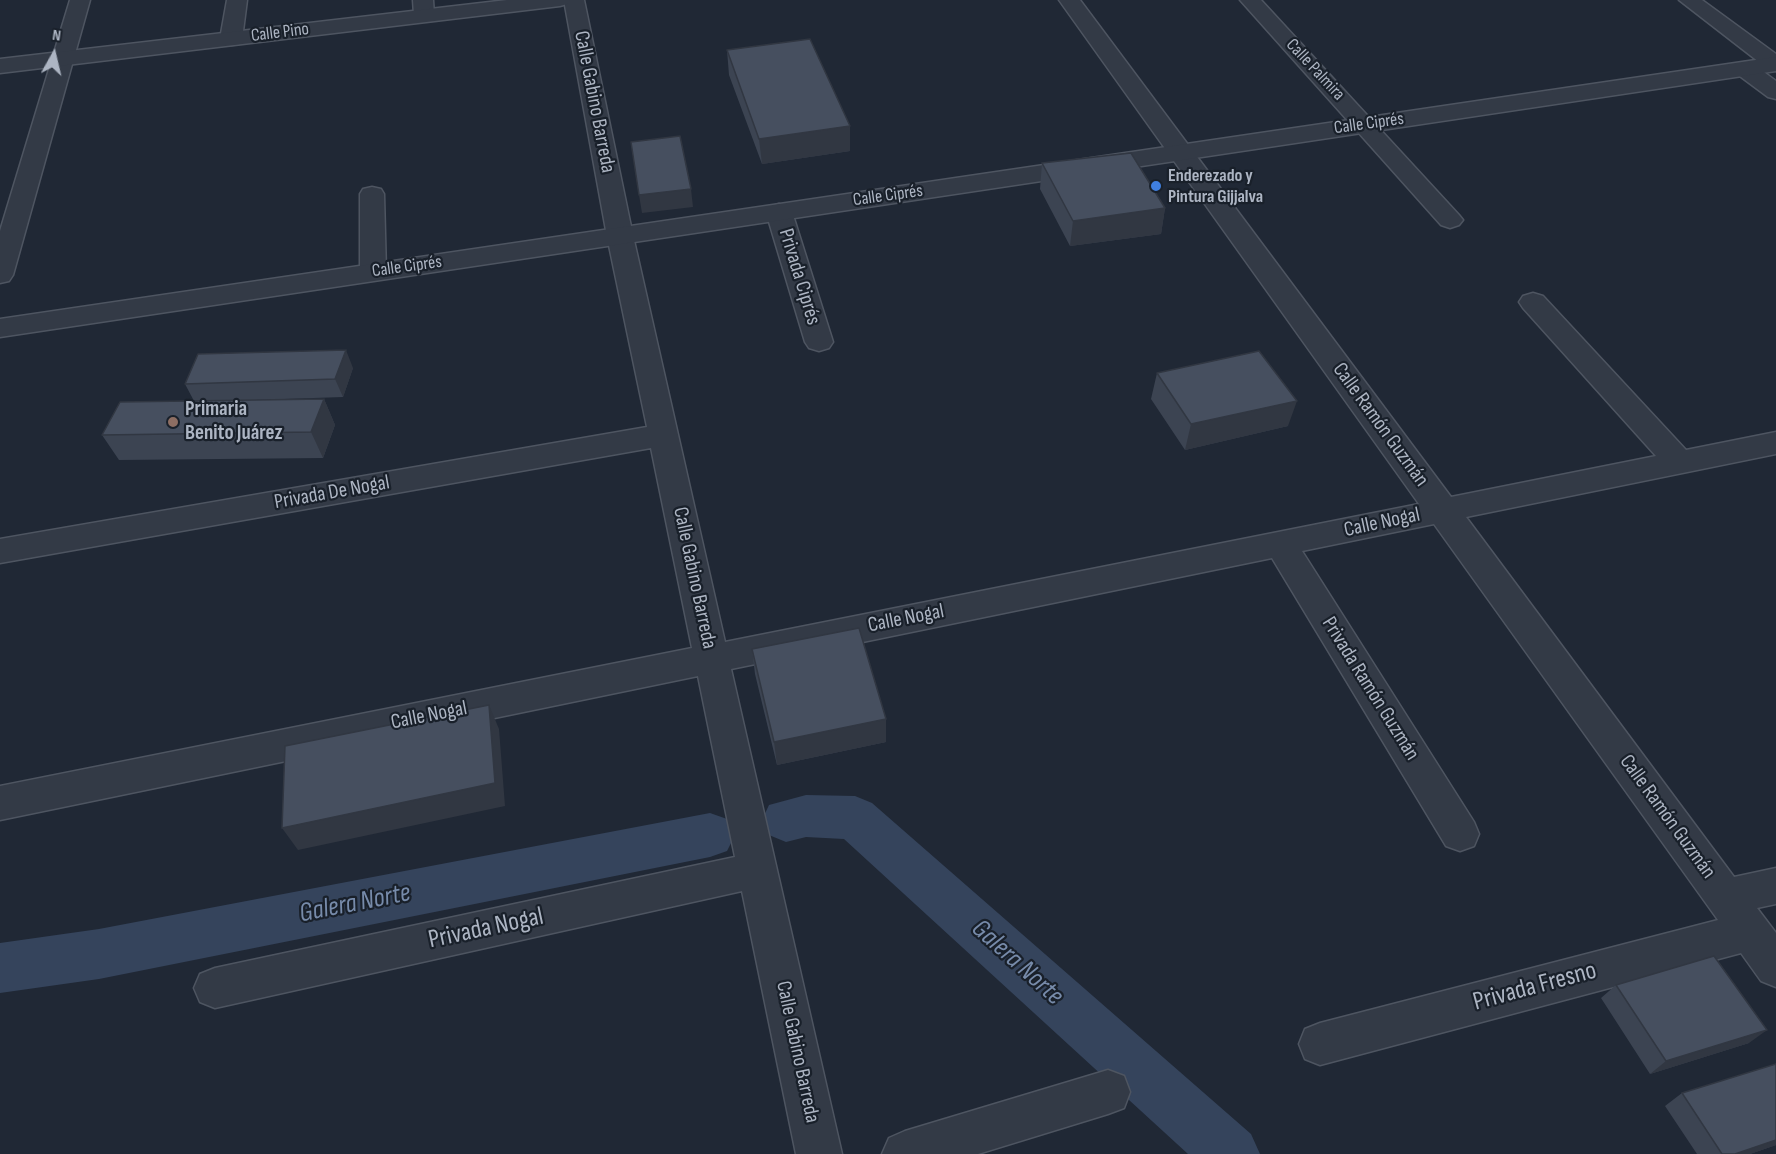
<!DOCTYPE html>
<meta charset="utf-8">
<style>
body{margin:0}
#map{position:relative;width:1776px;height:1154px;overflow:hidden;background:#202835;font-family:"Sofia Sans Condensed",sans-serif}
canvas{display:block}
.north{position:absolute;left:24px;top:24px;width:60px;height:60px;-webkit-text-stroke:4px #19202a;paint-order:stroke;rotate:8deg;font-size:16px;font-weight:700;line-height:24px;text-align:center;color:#adb5c3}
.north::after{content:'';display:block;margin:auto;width:21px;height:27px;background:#adb5c3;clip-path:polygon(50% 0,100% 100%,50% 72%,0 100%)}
</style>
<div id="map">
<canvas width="1776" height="1154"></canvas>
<div class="north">N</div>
</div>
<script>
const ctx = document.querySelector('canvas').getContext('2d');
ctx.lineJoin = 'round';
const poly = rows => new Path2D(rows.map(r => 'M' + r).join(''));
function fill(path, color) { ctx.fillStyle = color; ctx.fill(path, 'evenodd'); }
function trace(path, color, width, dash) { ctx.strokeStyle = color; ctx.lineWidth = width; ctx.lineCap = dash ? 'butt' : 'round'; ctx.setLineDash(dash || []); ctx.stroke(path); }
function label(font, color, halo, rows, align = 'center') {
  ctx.font = font + ' "Sofia Sans Condensed",sans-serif'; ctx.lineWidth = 4.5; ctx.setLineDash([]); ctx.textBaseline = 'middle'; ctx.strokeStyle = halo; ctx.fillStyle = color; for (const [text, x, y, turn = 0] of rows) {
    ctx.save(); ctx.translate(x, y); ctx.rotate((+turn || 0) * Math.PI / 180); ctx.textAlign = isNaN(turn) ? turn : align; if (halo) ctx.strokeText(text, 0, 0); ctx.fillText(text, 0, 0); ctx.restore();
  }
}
fill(poly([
 [806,795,855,796,872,803,1251,1134,1260,1154,1188,1154,844,839,806,837,786,842,769,835,762,820,769,805,806,795],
 [710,813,727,819,735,835,727,851,710,857,99,979,0,993,0,943,99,929,710,813]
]), '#35445c');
const pedestrian = poly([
 [227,0,247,0,242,39,239,44,231,45,223,44,220,39,227,0],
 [413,0,433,0,434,15,431,19,417,19,414,15,413,0]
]);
const minor = poly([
 [70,0,90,0,13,275,9,281,0,283,0,231,70,0],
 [564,0,584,0,633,236,725,642,1419,504,1059,0,1080,0,1451,497,1656,456,1523,308,1519,302,1523,296,1533,293,1543,296,1686,450,1776,432,1776,454,1466,517,1734,877,1776,868,1776,904,1757,908,1776,933,1776,987,1761,981,1741,953,1320,1065,1305,1059,1299,1044,1305,1029,1320,1023,1718,920,1434,524,1302,551,1474,822,1479,834,1474,846,1460,851,1446,846,1272,558,731,669,842,1154,796,1154,742,891,215,1008,200,1002,194,988,200,974,215,968,735,857,698,676,0,820,0,786,692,648,651,448,0,563,0,539,647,427,607,236,564,0],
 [1240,0,1261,0,1459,215,1463,220,1459,225,1450,228,1441,225,1240,0],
 [1679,0,1702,0,1776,54,1776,71,1768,69,1679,0],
 [1745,62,1753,64,1776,81,1776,99,1768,97,1737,74,1734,69,1737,64,1745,62],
 [372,187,381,189,384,194,386,272,382,278,373,280,364,278,360,272,360,194,363,189,372,187],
 [779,204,788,207,792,212,833,342,829,348,819,351,809,348,805,342,766,212,770,207,779,204],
 [1108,1070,1124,1076,1130,1092,1124,1108,1108,1114,978,1154,882,1154,889,1138,905,1131,1108,1070]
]);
const tertiary = poly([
 [507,0,570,0,567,4,560,6,0,73,0,59,507,0],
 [1776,57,1776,71,0,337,0,319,1776,57]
]);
trace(pedestrian, '#4e5561', 3);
trace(minor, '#4e5561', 3);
trace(tertiary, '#4e5561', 3);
fill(pedestrian, '#333a46');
fill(minor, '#333a46');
fill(tertiary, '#333a46');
fill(poly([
 [727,50,850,151,762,164,729,75],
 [1042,163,1165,208,1161,234,1070,246,1040,189],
 [353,368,343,397,256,400,324,399,335,425,323,458,119,460,102,435,194,401,185,384],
 [1157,373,1288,426,1185,450,1151,399],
 [752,649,886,719,886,742,777,765,755,674],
 [1616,985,1749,1043,1650,1074,1601,998],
 [1776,1064,1776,1145,1750,1154,1697,1154,1665,1106,1682,1093]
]), '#3c4452');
fill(poly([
 [850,126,850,151,762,164,759,139],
 [691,189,693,207,642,213,639,195],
 [1165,208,1161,234,1070,246,1073,221],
 [346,350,353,368,343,397,335,379],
 [324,399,335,425,323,458,311,432],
 [1297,401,1288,426,1185,450,1191,424],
 [489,705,499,729,505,806,298,850,282,828],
 [886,719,886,742,777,765,774,742],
 [1767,1030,1749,1043,1650,1074,1666,1061],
 [1776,1140,1776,1145,1750,1154,1735,1154]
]), '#313742');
const building = poly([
 [810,39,850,126,759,139,727,50,810,39],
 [680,136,691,189,639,195,631,142,680,136],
 [1131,153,1165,208,1073,221,1042,163,1131,153],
 [346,350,335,379,185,384,198,354,346,350],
 [1259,351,1297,401,1191,424,1157,373,1259,351],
 [324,399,311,432,102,435,120,402,324,399],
 [859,628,886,719,774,742,752,649,859,628],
 [489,705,495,783,282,828,285,746,489,705],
 [1714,956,1767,1030,1666,1061,1616,985,1714,956],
 [1776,1064,1776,1140,1735,1154,1722,1154,1682,1093,1776,1064]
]);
fill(building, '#464f5f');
trace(building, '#313742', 1.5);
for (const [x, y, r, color] of [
 [1156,186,6,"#3f7fe0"],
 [173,422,6,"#8d6e63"]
]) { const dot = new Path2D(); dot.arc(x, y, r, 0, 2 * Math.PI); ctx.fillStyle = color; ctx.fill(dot); trace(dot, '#19202a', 2); }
label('18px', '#adb5c3', '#19202a', [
 ["Calle Pino",280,33,-7],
 ["Calle Palmira",1315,70,47],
 ["Calle Ciprés",1369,124,-8],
 ["Calle Ciprés",888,196,-8],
 ["Calle Ciprés",407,267,-8]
]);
label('bold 18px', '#adb5c3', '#19202a', [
 ["Enderezado y",1168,176],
 ["Pintura Gijjalva",1168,197]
], 'left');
label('21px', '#adb5c3', '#19202a', [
 ["Calle Gabino Barreda",594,102,79],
 ["Privada Ciprés",799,277,73],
 ["Calle Ramón Guzmán",1380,425,54],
 ["Privada De Nogal",332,493,-10],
 ["Calle Nogal",1382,523,-12],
 ["Calle Gabino Barreda",694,578,78],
 ["Calle Nogal",906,619,-11],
 ["Privada Ramón Guzmán",1370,689,58],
 ["Calle Nogal",429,716,-11],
 ["Calle Ramón Guzmán",1667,817,54],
 ["Calle Gabino Barreda",797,1052,78]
]);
label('bold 21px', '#adb5c3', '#19202a', [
 ["Primaria",185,410],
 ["Benito Juárez",185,434]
], 'left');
label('26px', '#adb5c3', '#19202a', [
 ["Privada Nogal",486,929,-12],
 ["Privada Fresno",1535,987,-15]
]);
label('italic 27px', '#778baa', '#19202a', [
 ["Galera Norte",355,904,-11],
 ["Galera Norte",1017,963,42]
]);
</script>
